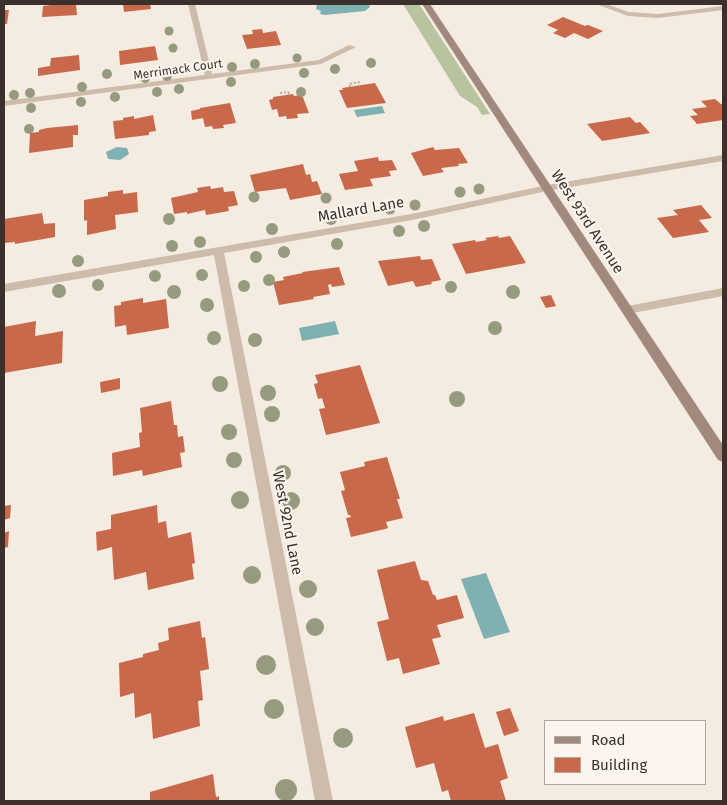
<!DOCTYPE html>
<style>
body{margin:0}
#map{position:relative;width:727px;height:805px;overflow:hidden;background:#f4ebe1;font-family:"Fira Sans",sans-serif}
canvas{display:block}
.frame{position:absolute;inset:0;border:5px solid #3b302b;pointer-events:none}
.legend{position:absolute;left:544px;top:720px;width:162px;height:65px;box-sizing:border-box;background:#fbf5ee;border:1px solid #aea6a0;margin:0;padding:6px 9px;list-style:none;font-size:15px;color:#3b302b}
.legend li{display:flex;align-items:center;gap:10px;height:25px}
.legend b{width:25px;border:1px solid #aea6a0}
</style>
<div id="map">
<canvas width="727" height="805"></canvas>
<div class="frame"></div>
<ul class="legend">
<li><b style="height:6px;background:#a18a7d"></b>Road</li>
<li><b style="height:14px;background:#c8694b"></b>Building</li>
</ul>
</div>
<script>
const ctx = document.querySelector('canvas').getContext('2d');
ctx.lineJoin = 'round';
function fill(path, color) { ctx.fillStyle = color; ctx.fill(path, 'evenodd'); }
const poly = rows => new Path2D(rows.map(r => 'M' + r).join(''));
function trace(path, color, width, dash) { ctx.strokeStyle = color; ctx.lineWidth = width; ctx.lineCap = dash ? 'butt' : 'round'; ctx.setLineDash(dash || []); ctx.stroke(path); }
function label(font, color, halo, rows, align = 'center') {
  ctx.font = font + ' "Fira Sans",sans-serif'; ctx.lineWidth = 4; ctx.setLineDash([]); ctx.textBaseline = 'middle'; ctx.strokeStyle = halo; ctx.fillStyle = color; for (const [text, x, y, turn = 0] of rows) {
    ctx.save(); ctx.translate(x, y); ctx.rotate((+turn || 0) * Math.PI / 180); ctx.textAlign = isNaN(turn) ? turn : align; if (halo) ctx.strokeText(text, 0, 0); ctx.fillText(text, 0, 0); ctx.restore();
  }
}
fill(poly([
 [403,4,419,4,490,114,482,115,477,107,460,96]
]), '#b8c4a0');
fill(poly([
 [317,4,369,4,370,7,365,11,325,15,320,14,321,11,316,9],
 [382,106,385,113,357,117,354,110],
 [117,147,127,148,129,154,120,160,108,159,106,152],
 [335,321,339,334,302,341,299,328],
 [486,573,510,632,484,639,461,579]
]), '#7fb0b2');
fill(poly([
 [58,4,76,4,77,15,42,17,43,6],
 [123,4,150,4,151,9,124,12],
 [4,10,9,10,7,24,4,24],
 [563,17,585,26,588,25,603,31,588,39,574,33,565,38,553,33,558,30,547,25],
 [262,29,263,33,276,31,281,45,247,49,242,35,253,34,252,30],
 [155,46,158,60,120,65,119,51],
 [79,55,80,70,38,76,38,68,50,66,51,58],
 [375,83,386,103,347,108,339,90,343,90,342,88],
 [293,94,294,96,302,95,309,113,297,114,298,118,287,119,286,116,279,117,277,109,272,110,269,100,273,99,273,97],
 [715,99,721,104,723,104,723,120,697,124,690,116,698,115,692,109,707,107,701,101],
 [230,103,236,123,223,125,224,128,213,129,212,126,205,127,203,118,192,120,191,111,200,109,200,108],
 [153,115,156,131,149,132,149,135,115,139,113,121,123,120,123,118,134,116,134,119],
 [630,117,636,123,640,122,650,133,602,141,587,124],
 [78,125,78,135,73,135,73,147,29,153,30,133,39,132,39,130,47,128],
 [433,147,435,150,459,148,468,163,458,164,459,166,441,168,444,172,423,176,411,153],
 [378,157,379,161,392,160,397,170,389,171,391,176,370,179,373,186,345,190,339,174,358,171,354,161],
 [303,164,306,175,310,174,312,182,317,181,322,194,290,200,286,188,255,192,250,175],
 [210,186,211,189,223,187,224,192,234,191,238,205,228,207,229,211,206,215,205,210,187,214,187,212,174,214,171,198,198,192,197,188],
 [123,190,123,194,137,192,138,212,115,215,116,229,87,235,87,220,84,221,84,200,108,196,108,192],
 [701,205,712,218,699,220,709,232,673,238,657,218,678,215,673,210],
 [42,213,44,224,55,223,55,237,15,244,15,242,4,243,4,219],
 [498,236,499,238,510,236,526,263,466,274,452,244,475,240,476,242,487,240,485,238],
 [420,256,421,260,432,259,441,280,431,282,432,284,416,287,413,281,388,286,378,261],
 [339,267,345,285,332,287,331,284,328,285,330,294,313,297,314,299,279,305,273,282,284,280,283,277,303,273,302,272],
 [551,295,556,306,546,308,540,297],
 [143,298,143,303,166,299,169,328,127,335,126,325,115,327,114,306,121,305,121,302],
 [36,321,35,336,63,331,62,363,4,373,4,327],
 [360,365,380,423,326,435,319,409,325,408,322,398,318,399,314,384,318,383,315,375],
 [120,378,120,389,101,393,100,382],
 [171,401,174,425,177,425,178,437,183,436,185,452,180,453,182,467,143,476,142,470,113,476,112,453,140,447,139,433,142,432,140,408],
 [387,457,400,499,397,499,403,518,386,522,388,528,385,529,351,537,346,518,351,517,350,515,348,515,341,491,345,490,340,472,365,466,364,462],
 [11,505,10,518,4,520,4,506],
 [157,505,158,523,166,521,168,538,191,532,195,563,192,564,194,579,148,590,146,572,114,580,112,547,97,551,96,532,111,529,111,515],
 [9,531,8,547,4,548,4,533],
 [415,561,421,580,428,581,433,595,435,595,437,600,457,595,464,618,437,625,441,637,432,639,440,664,403,674,399,658,387,661,377,622,389,619,377,570],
 [200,621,202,638,205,637,209,669,200,671,203,700,198,701,200,726,153,739,151,713,135,718,134,693,120,697,119,663,143,657,143,654,159,650,158,643,169,640,168,628],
 [510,708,519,731,504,736,496,712],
 [474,713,485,748,498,744,508,778,500,781,506,801,451,801,448,790,442,792,434,763,416,768,405,727,443,716,444,721],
 [213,774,216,797,219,796,219,801,150,801,150,792]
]), '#c8694b');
trace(poly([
 [350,87,349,84,360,82],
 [280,93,288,92,290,95]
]), '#b9a596', 2, [2, 2]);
fill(poly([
 [723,288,723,296,627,314,621,310,627,306,723,288]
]), '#cdbbac');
fill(poly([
 [188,4,195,4,212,74,319,60,349,45,356,47,321,64,4,106,4,101,205,75,188,4],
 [596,4,606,4,629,12,658,14,723,6,723,10,658,18,628,16,596,4],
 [723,155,723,161,547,191,417,219,224,253,333,801,315,801,214,255,4,292,4,284,417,213,547,185,723,155]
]), '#cdbbac');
fill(poly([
 [422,4,430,4,723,445,723,462,718,460,422,4]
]), '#a18a7d');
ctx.fillStyle = '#969b7f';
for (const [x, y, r] of [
 [169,31,4.5],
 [173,48,4.5],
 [297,58,4.5],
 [371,63,5],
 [255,64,5],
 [232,67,5],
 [335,69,5],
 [304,73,5],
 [107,74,5],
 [167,76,5],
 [145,78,5],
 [231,82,5],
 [82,87,5],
 [179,89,5],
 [157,92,5],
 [301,92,5],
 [30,93,5],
 [14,95,5],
 [115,97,5],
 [81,102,5],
 [31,108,5],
 [29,129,5],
 [479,189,5.5],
 [460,192,5.5],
 [254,197,5.5],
 [326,198,5.5],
 [415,205,5.5],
 [390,209,5.5],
 [169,219,6],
 [331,219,6],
 [424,226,6],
 [272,229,6],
 [399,231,6],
 [200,242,6],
 [337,244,6],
 [172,246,6],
 [284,252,6],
 [256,257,6],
 [78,261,6],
 [202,275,6],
 [155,276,6],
 [269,280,6],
 [98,285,6],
 [244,286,6],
 [451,287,6],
 [59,291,7],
 [174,292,7],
 [513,292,7],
 [207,305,7],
 [495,328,7],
 [214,338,7],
 [255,340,7],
 [220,384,8],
 [268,393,8],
 [457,399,8],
 [272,414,8],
 [229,432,8],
 [234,460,8],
 [283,473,8],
 [240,500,9],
 [291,501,9],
 [252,575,9],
 [308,589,9],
 [315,627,9],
 [266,665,10],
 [274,709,10],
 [343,738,10],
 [286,790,11]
]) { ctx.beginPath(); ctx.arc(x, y, r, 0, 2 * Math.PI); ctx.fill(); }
label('12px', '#3b302b', '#fbf5ee', [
 ["Merrimack Court",178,70,-8]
]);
label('15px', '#3b302b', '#fbf5ee', [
 ["Mallard Lane",361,210,-10],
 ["West 93rd Avenue",587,222,57],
 ["West 92nd Lane",287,523,79]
]);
</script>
